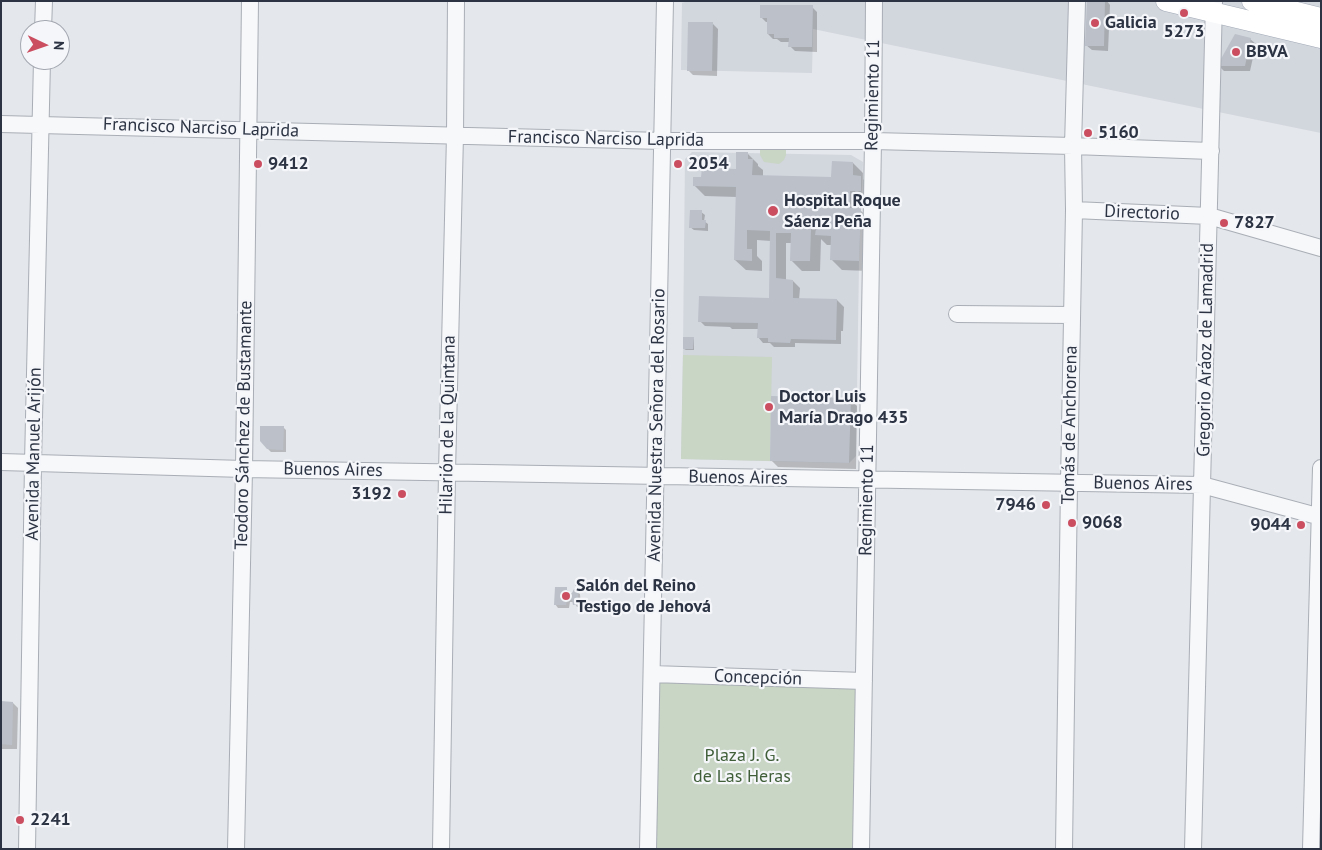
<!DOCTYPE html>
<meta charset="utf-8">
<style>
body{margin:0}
#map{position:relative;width:1322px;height:850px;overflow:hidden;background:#e4e7eb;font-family:"PT Sans",sans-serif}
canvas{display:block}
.frame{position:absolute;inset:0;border:2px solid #2c3444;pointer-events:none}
.north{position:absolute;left:20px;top:20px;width:50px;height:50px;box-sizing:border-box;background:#f4f6f9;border:1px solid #a4a8b1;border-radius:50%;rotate:93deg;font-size:14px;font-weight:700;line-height:20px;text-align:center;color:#2c3444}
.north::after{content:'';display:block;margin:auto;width:18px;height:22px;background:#cb4e60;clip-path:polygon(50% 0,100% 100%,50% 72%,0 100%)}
</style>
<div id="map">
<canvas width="1322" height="850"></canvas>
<div class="frame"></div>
<div class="north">N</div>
</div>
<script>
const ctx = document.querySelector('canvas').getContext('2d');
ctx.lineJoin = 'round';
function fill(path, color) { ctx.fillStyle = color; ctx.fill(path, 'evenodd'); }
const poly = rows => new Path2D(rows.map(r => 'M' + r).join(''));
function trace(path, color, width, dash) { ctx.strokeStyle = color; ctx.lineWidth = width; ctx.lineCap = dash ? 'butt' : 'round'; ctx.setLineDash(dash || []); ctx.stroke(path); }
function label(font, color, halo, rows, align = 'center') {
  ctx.font = font + ' "PT Sans",sans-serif'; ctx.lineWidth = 4.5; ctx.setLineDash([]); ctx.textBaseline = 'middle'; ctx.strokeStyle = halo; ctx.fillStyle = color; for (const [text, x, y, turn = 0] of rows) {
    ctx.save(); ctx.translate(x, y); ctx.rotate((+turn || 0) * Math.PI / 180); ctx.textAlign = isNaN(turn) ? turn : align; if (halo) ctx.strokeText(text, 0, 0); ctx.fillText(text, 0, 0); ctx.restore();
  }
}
fill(poly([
 [677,1,1321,1,1321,133,813,29,812,73,681,70,682,3,685,3],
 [692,152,851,155,863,162,859,261,856,456,849,463,681,459,683,349,685,159]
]), '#d2d6dd');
fill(poly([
 [760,145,786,145,786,155,784,160,779,164,764,162,760,155],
 [683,355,772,357,770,461,681,459],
 [660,681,857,686,854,849,656,849]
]), '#c9d5c5');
fill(poly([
 [1089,1,1107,1,1110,5,1108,51,1092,50,1086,45],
 [812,7,817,12,817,52,795,51,790,46,790,42,781,42,777,39,773,39,768,34,768,22,766,22,761,17],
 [713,24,718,29,717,76,693,75,688,70],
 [1250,39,1256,44,1250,71,1224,71,1219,66],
 [748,154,758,164,758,166,763,170,763,176,832,178,853,163,863,173,863,179,871,187,871,201,860,201,860,210,871,220,869,271,842,270,832,260,832,245,827,245,821,239,820,271,802,271,791,260,792,243,786,243,786,281,793,281,800,288,799,300,837,300,844,307,843,331,841,331,841,344,795,343,795,347,774,347,770,343,763,343,758,337,759,329,732,329,730,327,705,326,700,321,770,299,771,241,757,240,757,256,762,261,762,271,746,270,735,260,737,197,705,196,694,185,737,170],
 [701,212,705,215,704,221,708,224,708,231,694,230,690,227],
 [693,338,694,340,694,350,686,350,684,349],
 [850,399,857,406,856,469,778,467,771,460],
 [283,427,286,430,286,452,271,452,268,449],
 [566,589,570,592,570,594,573,595,577,591,580,594,581,607,577,607,574,602,570,602,569,608,558,608,555,604],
 [1,703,13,703,18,708,17,749,1,749]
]), '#0003');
fill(poly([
 [1087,1,1105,1,1104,46,1085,46],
 [760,5,813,5,812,47,788,47,789,38,774,38,774,34,767,34,767,18,760,18],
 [688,22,713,22,712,71,687,71],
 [1235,34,1251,38,1245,66,1217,66],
 [736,152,748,152,748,159,753,159,752,175,831,177,832,161,853,162,853,175,861,176,861,191,850,191,850,208,861,208,859,261,830,260,831,236,815,235,816,229,811,229,810,261,790,261,791,233,776,233,776,278,793,280,793,298,837,299,836,340,791,339,790,343,768,342,768,338,757,338,758,323,698,322,699,296,769,298,770,231,747,230,747,249,752,249,752,261,734,260,736,187,693,186,693,177,701,177,702,168,736,169],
 [690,210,702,210,702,220,706,220,705,228,689,228],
 [683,337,694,337,693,349,683,349],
 [771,396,851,398,849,463,770,461],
 [260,426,284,426,283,450,267,449,260,441],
 [555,587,567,587,567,593,572,593,574,589,578,590,578,604,573,605,572,600,567,599,566,605,554,605],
 [1,701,13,702,12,745,1,744]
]), '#bbc0c9');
const minor = poly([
 [43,30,44,1],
 [1,124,663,141,873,141,1073,146,1211,151],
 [1074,210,1209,216,1321,248],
 [957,314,1072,315],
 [1,462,244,469,1202,485,1321,517],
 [652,674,864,681],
 [27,849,33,463,42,60],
 [236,849,244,469,250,1],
 [441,849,447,472,455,135,456,1],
 [648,849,665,1],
 [861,849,873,141,874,1],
 [1064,849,1069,483,1074,210,1073,146,1077,1],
 [1193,849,1214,1],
 [1311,849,1321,468]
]);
const major = poly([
 [1166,1,1321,38],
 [1252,1,1321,18]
]);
trace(minor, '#a9aeb6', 18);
trace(major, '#a3abb7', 21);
trace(poly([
 [575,585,639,587]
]), '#c2c5cb', 2, [4, 4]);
trace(minor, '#f7f8fa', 16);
trace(major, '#fff', 20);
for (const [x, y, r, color] of [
 [1184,13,5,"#cb4e60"],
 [1095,23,5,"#cb4e60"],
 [1236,52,5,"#cb4e60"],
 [1088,133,5,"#cb4e60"],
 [258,164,5,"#cb4e60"],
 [678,164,5,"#cb4e60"],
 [773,211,6,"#cb4e60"],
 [1224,223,5,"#cb4e60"],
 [769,407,5,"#cb4e60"],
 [402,494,5,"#cb4e60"],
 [1046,505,5,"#cb4e60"],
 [1072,523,5,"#cb4e60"],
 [1301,525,5,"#cb4e60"],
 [566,596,5,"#cb4e60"],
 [20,820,5,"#cb4e60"]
]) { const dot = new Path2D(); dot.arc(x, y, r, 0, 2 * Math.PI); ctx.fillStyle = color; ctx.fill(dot); trace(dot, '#f4f6f9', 2); }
label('bold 18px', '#2c3444', '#f4f6f9', [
 ["Galicia",1105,23],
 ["5273",1184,32,"center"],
 ["BBVA",1246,52],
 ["5160",1098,133],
 ["9412",268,164],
 ["2054",688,164],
 ["Hospital Roque",784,201],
 ["Sáenz Peña",784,222],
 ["7827",1234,223],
 ["Doctor Luis",779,397],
 ["María Drago 435",779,418],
 ["3192",392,494,"right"],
 ["7946",1036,505,"right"],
 ["9068",1082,523],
 ["9044",1291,525,"right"],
 ["Salón del Reino",576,586],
 ["Testigo de Jehová",576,607],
 ["2241",30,820]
], 'left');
label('18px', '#2c3444', '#f4f6f9', [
 ["Regimiento 11",873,95,-89],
 ["Francisco Narciso Laprida",201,128,2],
 ["Francisco Narciso Laprida",606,139,1],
 ["Directorio",1142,213,2],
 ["Gregorio Aráoz de Lamadrid",1206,350,-89],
 ["Teodoro Sánchez de Bustamante",244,425,-89],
 ["Hilarión de la Quintana",448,425,-89],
 ["Avenida Nuestra Señora del Rosario",657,425,-89],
 ["Tomás de Anchorena",1070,425,-89],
 ["Avenida Manuel Arijón",34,454,-89],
 ["Buenos Aires",333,470,1],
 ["Buenos Aires",738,478,1],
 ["Buenos Aires",1143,484,1],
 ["Regimiento 11",867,500,-89],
 ["Concepción",758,678,2]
]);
label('18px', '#405f39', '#f4f6f9', [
 ["Plaza J. G.",742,756],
 ["de Las Heras",742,777]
]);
</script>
